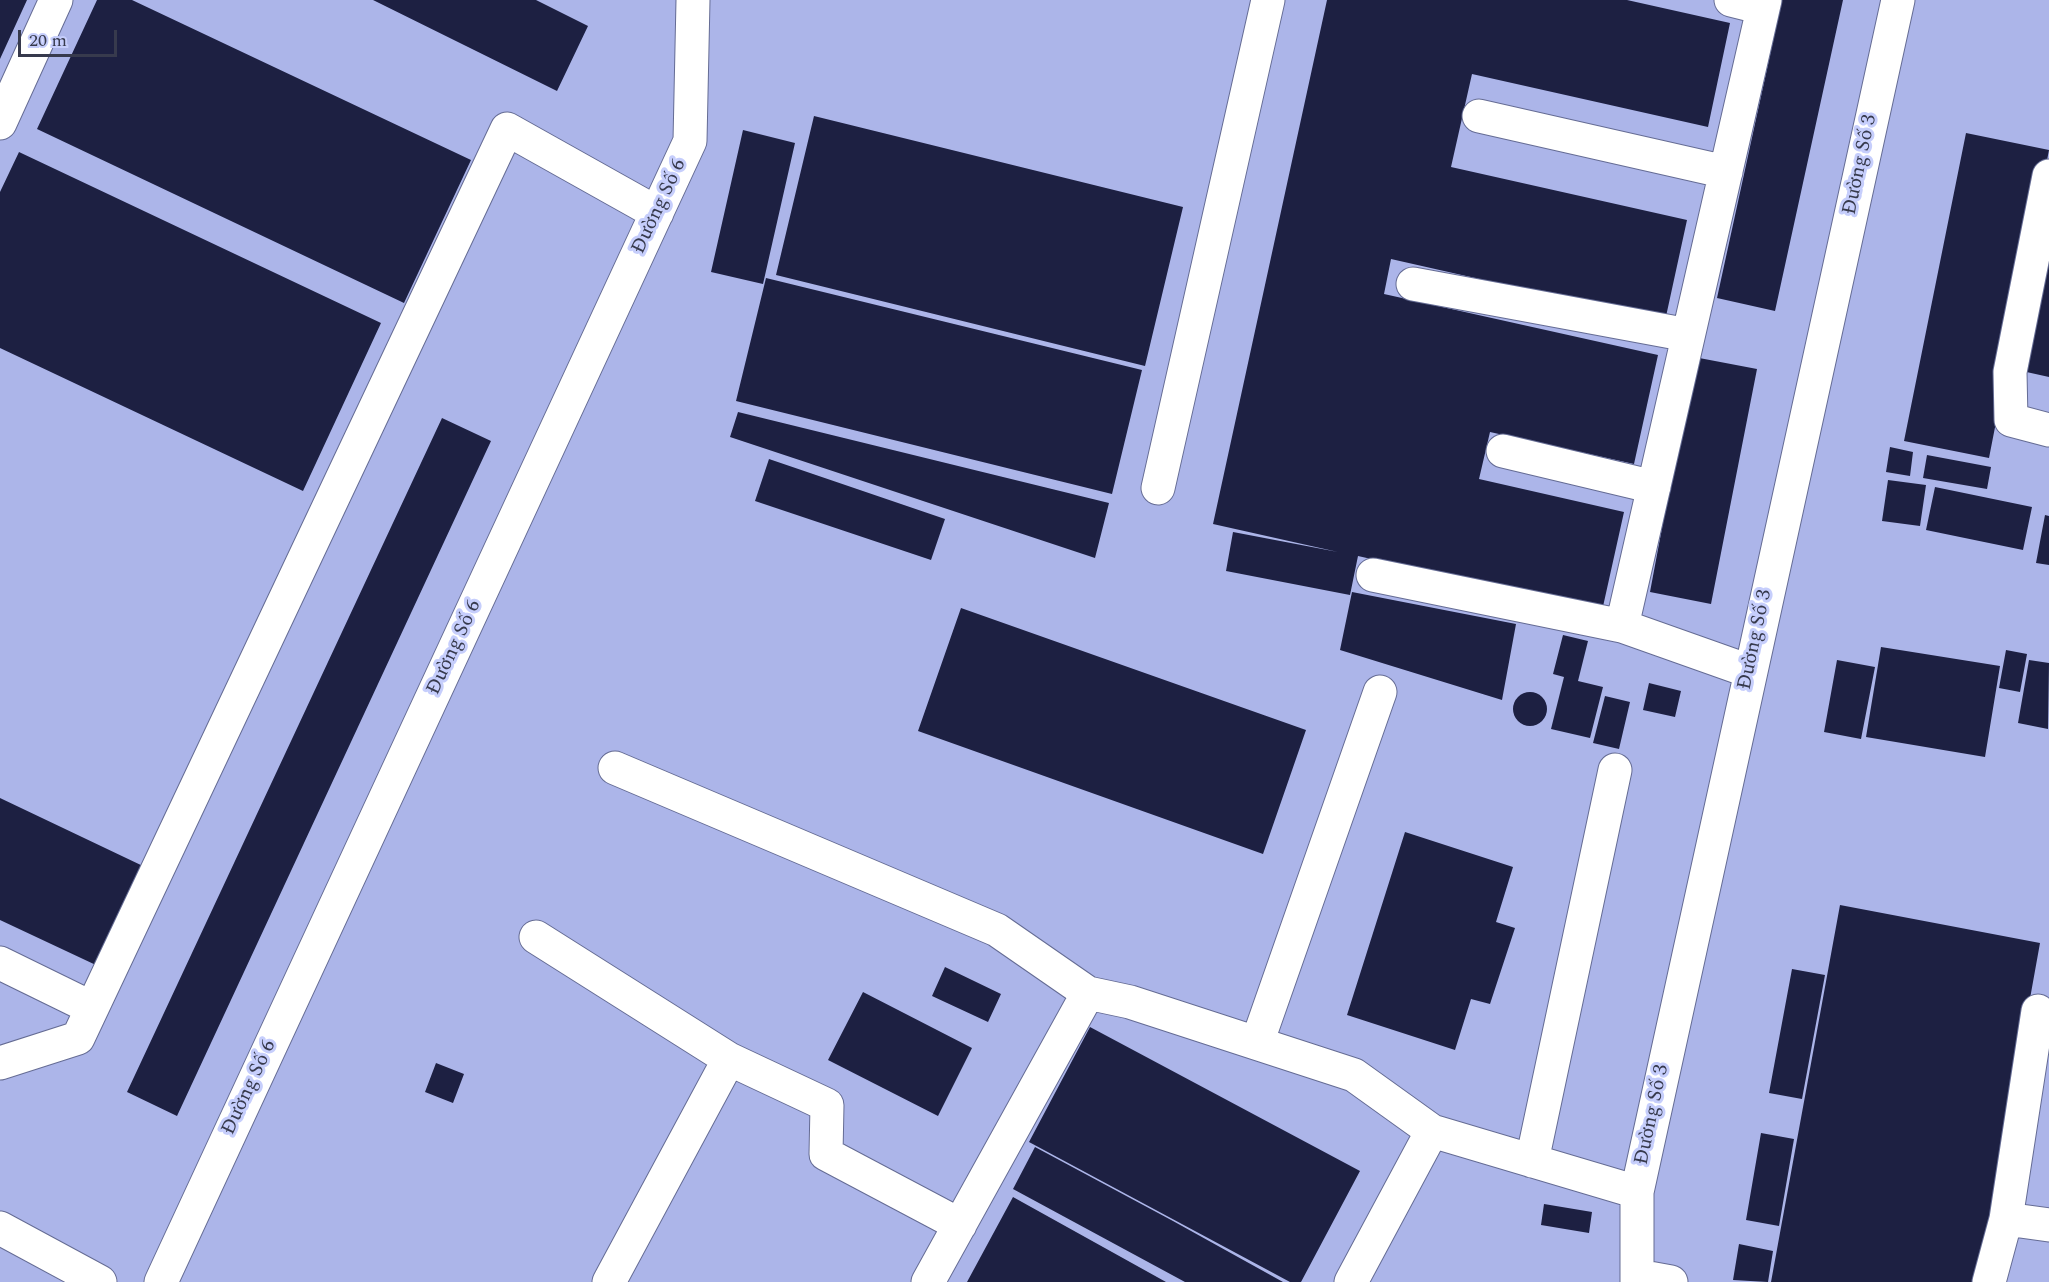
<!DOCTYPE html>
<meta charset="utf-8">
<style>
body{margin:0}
#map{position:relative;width:2049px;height:1282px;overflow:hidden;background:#b9c1ee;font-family:Spectral,serif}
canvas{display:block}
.scale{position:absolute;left:18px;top:30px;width:99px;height:27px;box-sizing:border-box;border:3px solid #373a4d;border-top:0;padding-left:8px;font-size:18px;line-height:21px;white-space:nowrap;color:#373a4d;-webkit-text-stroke:4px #c6cefc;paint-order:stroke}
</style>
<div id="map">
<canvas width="2049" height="1282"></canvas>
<div class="scale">20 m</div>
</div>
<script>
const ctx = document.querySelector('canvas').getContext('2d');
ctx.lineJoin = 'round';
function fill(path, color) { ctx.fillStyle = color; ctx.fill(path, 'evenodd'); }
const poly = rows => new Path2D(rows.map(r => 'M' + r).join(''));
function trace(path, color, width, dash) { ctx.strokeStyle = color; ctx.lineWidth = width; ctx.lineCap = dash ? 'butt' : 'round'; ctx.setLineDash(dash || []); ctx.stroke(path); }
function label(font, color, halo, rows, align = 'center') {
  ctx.font = font + ' Spectral,serif'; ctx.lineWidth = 6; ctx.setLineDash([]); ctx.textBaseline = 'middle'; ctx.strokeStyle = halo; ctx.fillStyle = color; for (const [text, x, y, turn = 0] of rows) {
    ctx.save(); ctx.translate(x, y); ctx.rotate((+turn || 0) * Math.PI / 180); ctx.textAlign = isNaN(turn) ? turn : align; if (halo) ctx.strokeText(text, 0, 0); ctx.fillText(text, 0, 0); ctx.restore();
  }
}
fill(poly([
 [0,0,2049,0,2049,1282,0,1282]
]), '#acb5e9');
fill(poly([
 [0,0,27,0,0,59],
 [97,0,132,0,471,160,404,303,37,129],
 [373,0,536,0,588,26,557,91],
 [1327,0,1627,0,1730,23,1708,127,1472,74,1451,167,1687,220,1665,321,1391,259,1384,294,1658,355,1634,464,1490,432,1479,479,1624,512,1602,611,1358,556,1350,595,1226,571,1233,532,1338,552,1213,524],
 [1782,0,1843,0,1775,311,1717,298],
 [814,116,1183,207,1145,366,776,275],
 [743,130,795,143,763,284,711,272],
 [1966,133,2049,150,1989,458,1904,441],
 [19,152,381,323,303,491,0,348,0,192],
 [2049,197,2049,377,2013,369],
 [766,278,1142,370,1112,494,736,401],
 [1694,357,1757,369,1711,604,1650,592],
 [738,412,1109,503,1095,558,730,437],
 [442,418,491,441,177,1116,127,1092],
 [1890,447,1913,452,1910,476,1886,472],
 [1927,455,1991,467,1987,489,1923,478],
 [769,459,945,519,931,560,755,501],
 [1888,480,1926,485,1920,526,1882,521],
 [1935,487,2032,507,2023,550,1926,530],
 [2045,515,2049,516,2049,565,2036,563],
 [1352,592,1516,624,1502,700,1340,650],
 [961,608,1306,730,1263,854,918,731],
 [1563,635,1588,641,1578,681,1603,687,1590,738,1551,729,1564,677,1553,674],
 [1881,647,2000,666,1985,757,1866,737],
 [2006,650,2027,654,2020,692,1999,688],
 [1837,660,1875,667,1861,739,1824,732],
 [2029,660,2049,663,2048,729,2018,723],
 [1649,683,1681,691,1675,717,1643,710],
 '1513 709a17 17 0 1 1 34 0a17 17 0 1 1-34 0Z',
 [1605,696,1630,702,1619,749,1593,743],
 [0,798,145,867,98,966,0,920],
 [1405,832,1513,867,1496,922,1515,928,1490,1004,1471,999,1455,1050,1347,1015],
 [1840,905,2040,943,1979,1282,1771,1282],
 [945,967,1001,994,988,1022,932,996],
 [1792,969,1825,975,1802,1099,1769,1093],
 [863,992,972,1048,938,1116,828,1060],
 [1090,1027,1360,1171,1301,1282,1290,1282,1029,1142],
 [436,1063,464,1074,453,1103,425,1092],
 [1761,1133,1794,1139,1779,1226,1746,1220],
 [1035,1147,1173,1221,1283,1282,1185,1282,1013,1189],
 [1013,1197,1166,1282,967,1282],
 [1544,1204,1592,1212,1589,1233,1541,1225],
 [1739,1244,1773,1251,1768,1282,1733,1280]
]), '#1d2042');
const minor = poly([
 [1731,0,1763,8],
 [1479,116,1726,172],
 [0,123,56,0],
 [2049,176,2010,372,2011,420,2049,430],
 [1413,284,1688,335],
 [1503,451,1654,487],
 [1158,488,1268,0],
 [1373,575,1622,626,1749,671],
 [1622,626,1765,0],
 [615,768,997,930,1088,993],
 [536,937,729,1059,827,1105,826,1154,960,1225],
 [0,963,92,1008],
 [1257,1043,1380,692],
 [0,1063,78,1038,507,129,657,213],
 [1532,1161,1615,770],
 [2006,1219,2049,1225],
 [0,1228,100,1282],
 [1638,1276,1671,1282],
 [161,1282,690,141,693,0],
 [609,1282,729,1059],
 [928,1282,1088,993,1130,1002,1354,1075,1432,1131,1637,1192],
 [1351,1282,1432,1131],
 [1637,1282,1637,1192,1898,0],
 [1989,1282,2006,1219,2038,1011]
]);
trace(minor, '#656c94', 35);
trace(minor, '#fff', 33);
label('20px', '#373a4d', '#c6cefc', [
 ["Đường Số 3",1861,165,-78],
 ["Đường Số 6",660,207,-65],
 ["Đường Số 3",1756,640,-78],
 ["Đường Số 6",455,648,-65],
 ["Đường Số 6",250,1088,-65],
 ["Đường Số 3",1653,1115,-78]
]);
</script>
